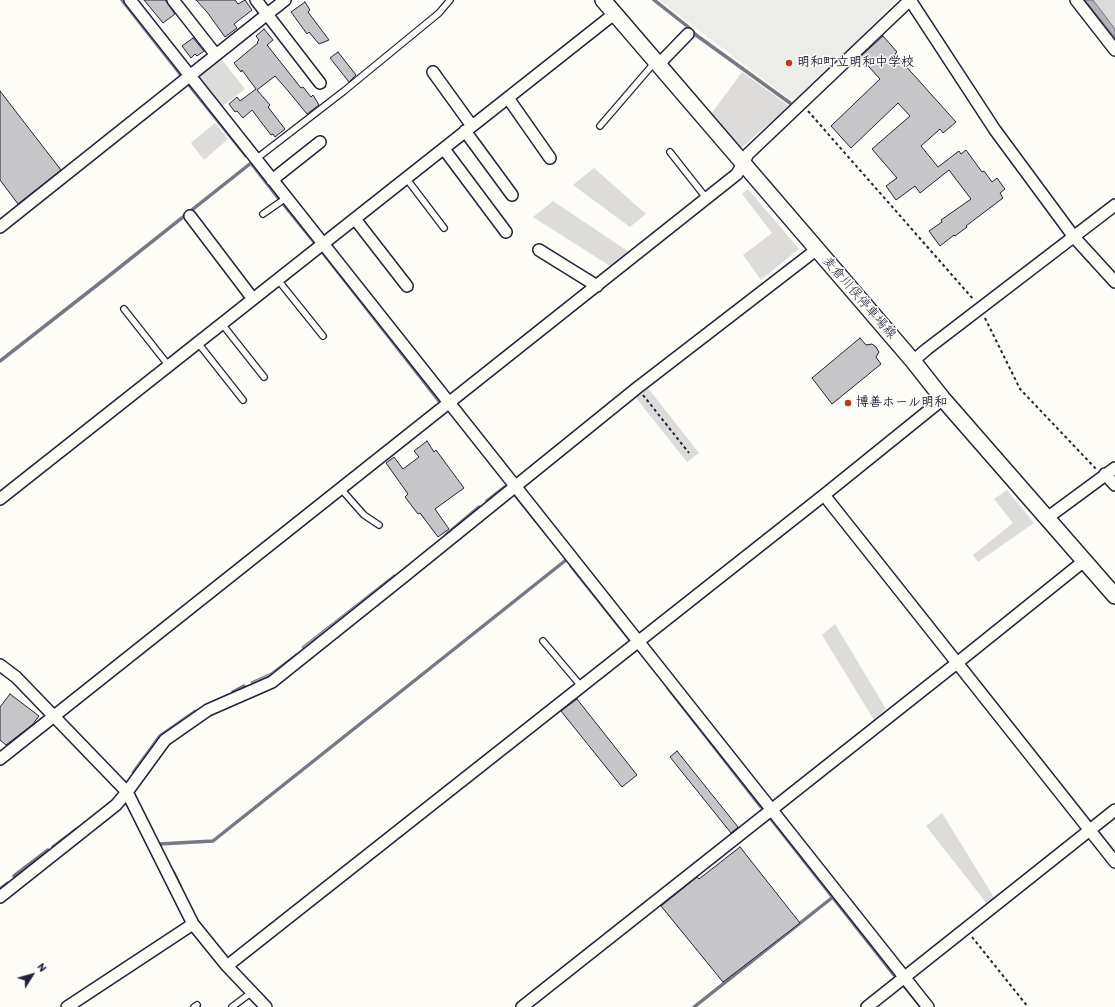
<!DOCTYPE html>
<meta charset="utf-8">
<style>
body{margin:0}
#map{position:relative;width:1115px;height:1007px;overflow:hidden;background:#fdfcf7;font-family:Itim,sans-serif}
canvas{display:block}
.north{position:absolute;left:12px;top:955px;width:40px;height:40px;-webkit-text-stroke:3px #fdfcf7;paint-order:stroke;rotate:53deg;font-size:11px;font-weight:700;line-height:16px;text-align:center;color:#22223b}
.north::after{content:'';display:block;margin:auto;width:14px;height:18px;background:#22223b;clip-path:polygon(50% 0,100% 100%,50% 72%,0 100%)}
</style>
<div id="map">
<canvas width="1115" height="1007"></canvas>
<div class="north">N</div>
</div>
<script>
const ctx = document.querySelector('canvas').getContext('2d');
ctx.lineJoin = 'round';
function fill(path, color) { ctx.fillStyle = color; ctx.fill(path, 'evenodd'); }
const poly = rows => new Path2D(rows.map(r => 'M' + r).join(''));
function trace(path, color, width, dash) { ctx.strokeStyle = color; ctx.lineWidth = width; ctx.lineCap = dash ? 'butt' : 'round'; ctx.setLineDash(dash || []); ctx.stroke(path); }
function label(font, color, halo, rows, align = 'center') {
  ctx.font = font + ' Itim,"Klee One",sans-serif'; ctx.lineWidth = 3; ctx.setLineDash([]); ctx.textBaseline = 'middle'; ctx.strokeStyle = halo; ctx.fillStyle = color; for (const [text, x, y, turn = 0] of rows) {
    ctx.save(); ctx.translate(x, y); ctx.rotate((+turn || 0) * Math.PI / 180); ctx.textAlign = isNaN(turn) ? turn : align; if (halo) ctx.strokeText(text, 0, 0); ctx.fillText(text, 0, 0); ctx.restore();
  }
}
fill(poly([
 [659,0,896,0,800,101,788,98]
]), '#ecece9');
fill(poly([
 [1083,0,1115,0,1115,41],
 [219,56,245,89,220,108,196,78],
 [742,72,789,106,740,149,711,114],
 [215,123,228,139,204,160,191,143],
 [594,168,646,214,630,227,573,185],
 [748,189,799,249,761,280,743,255,772,233,742,194],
 [553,201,629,252,610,266,533,217],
 [648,388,699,453,687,462,636,398],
 [1007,490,1034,523,978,562,973,555,1013,523,994,499],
 [835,624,886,709,874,720,822,635],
 [942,813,995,899,988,905,926,826]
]), '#dddcdb');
const water = poly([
 [1085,0,1093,0,1115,29,1115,38,1085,0],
 [394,575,396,578,304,650,302,647,394,575],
 [296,654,298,657,272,676,253,685,251,682,271,673,296,654],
 [195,710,197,712,160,737,133,774,132,772,159,735,195,710]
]);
fill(water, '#b2b2b7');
trace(water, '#787885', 1);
trace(poly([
 [122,0,181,75],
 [654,0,687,26,696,35,790,103],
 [189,85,246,156],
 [284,205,314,242],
 [323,253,439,401],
 [0,361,110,275,251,163,279,199],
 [515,495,557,547],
 [487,501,505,487],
 [447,534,479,507],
 [571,566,630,640],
 [668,688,761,807],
 [233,692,244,686],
 [771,819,894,975],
 [159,844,213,841,566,560],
 [53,847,77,829],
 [174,873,180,886],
 [14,876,48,850],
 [0,889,8,883],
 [905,987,921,1007],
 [694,1007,833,897]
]), '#787885', 3.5);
const building = poly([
 [144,0,165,0,175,14,163,23,144,0],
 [196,0,235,0,238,4,245,0,252,10,234,24,237,28,225,37,207,12,196,0],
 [305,2,310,10,308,12,329,40,319,44,309,32,307,34,291,12,305,2],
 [264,29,273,40,267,45,301,88,303,87,311,97,313,95,319,105,307,114,289,92,275,76,257,90,270,105,268,107,285,129,275,137,273,134,271,135,252,110,243,118,237,111,235,112,229,104,237,97,240,101,256,89,242,70,241,72,234,63,258,43,257,42,259,40,256,36,264,29],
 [883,36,897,52,895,54,956,122,943,133,940,129,921,146,938,167,959,151,961,154,966,150,982,172,984,171,992,182,997,178,1005,189,1000,193,1003,198,966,226,967,227,955,236,954,235,940,246,929,231,942,222,941,220,971,199,949,170,920,193,915,186,896,200,886,186,897,178,872,149,910,116,898,103,851,148,831,126,880,79,860,57,883,36],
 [193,38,204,51,197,56,195,54,191,58,182,46,193,38],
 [338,52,356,75,349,82,330,58,338,52],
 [0,91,61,170,18,204,0,180,0,91],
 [860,338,866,345,872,344,876,347,879,352,876,357,881,364,832,404,812,378,860,338],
 [427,441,434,452,436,450,464,488,435,509,449,529,438,537,420,513,418,514,405,497,408,494,386,463,394,457,403,469,419,457,414,451,427,441],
 [10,694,39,716,32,725,6,745,0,740,0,707,10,694],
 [577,699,637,775,622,787,561,711,577,699],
 [677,751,738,827,731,833,670,757,677,751],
 [740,847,800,923,723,982,661,906,697,877,699,879,740,847]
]);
fill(building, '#c6c6c8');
trace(building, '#22223b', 1);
const lane = poly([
 [600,126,655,62],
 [670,152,707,199],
 [256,159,344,91,439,13,450,0],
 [406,178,444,228],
 [263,214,286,198],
 [278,280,323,336],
 [124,309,169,366],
 [222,324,264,377],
 [198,343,243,400],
 [341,489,364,515,379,525],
 [543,641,581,686],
 [194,1007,197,1005],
 [232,1007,252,992]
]);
const street = poly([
 [130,0,928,1007],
 [173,0,216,55],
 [256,0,320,83],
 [910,0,995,130,1074,237,1115,282],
 [1076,0,1115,50],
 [658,65,688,34],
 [433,72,472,126],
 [508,98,550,158],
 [465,131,512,195],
 [444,149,506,232],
 [272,180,320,142],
 [190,216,253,299],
 [355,219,407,286],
 [0,227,285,0],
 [539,250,597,286],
 [913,361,927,349,1115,205],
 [1105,474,1115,485],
 [824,495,1115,862],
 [0,499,614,14],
 [1047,518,1115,468],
 [0,665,16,677,127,792,193,924,227,966,266,1007],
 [0,759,737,174,748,154,910,0],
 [0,897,116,805,127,792,165,740,208,710,272,682,402,578,637,388,816,250],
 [227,966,824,495,943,399],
 [67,1007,193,924],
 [522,1007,957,663,1084,561],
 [867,1007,1115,810]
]);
const secondary = poly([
 [603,0,913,361,943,399,1115,596]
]);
trace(lane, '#22223b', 8);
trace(street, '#22223b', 14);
trace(secondary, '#22223b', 18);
trace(poly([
 [808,111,974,300],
 [985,318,1020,389,1096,469],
 [643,395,689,453],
 [972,937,1028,1007]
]), '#22223b', 2, [3, 3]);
trace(lane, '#fdfcf7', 5.5);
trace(street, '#fdfcf7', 11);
trace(secondary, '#fdfcf7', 15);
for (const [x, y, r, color] of [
 [789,63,4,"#c8321e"],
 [848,403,4,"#c8321e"]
]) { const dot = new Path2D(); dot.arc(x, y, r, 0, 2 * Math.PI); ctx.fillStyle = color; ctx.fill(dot); trace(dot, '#fdfcf7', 1.5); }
label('bold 13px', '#22223b', '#fdfcf7', [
 ["明和町立明和中学校",797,63],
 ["博善ホール明和",856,403]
], 'left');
label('13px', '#22223b', '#fdfcf7', [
 ["麦倉川俣停車場線",859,298,49]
]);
</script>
